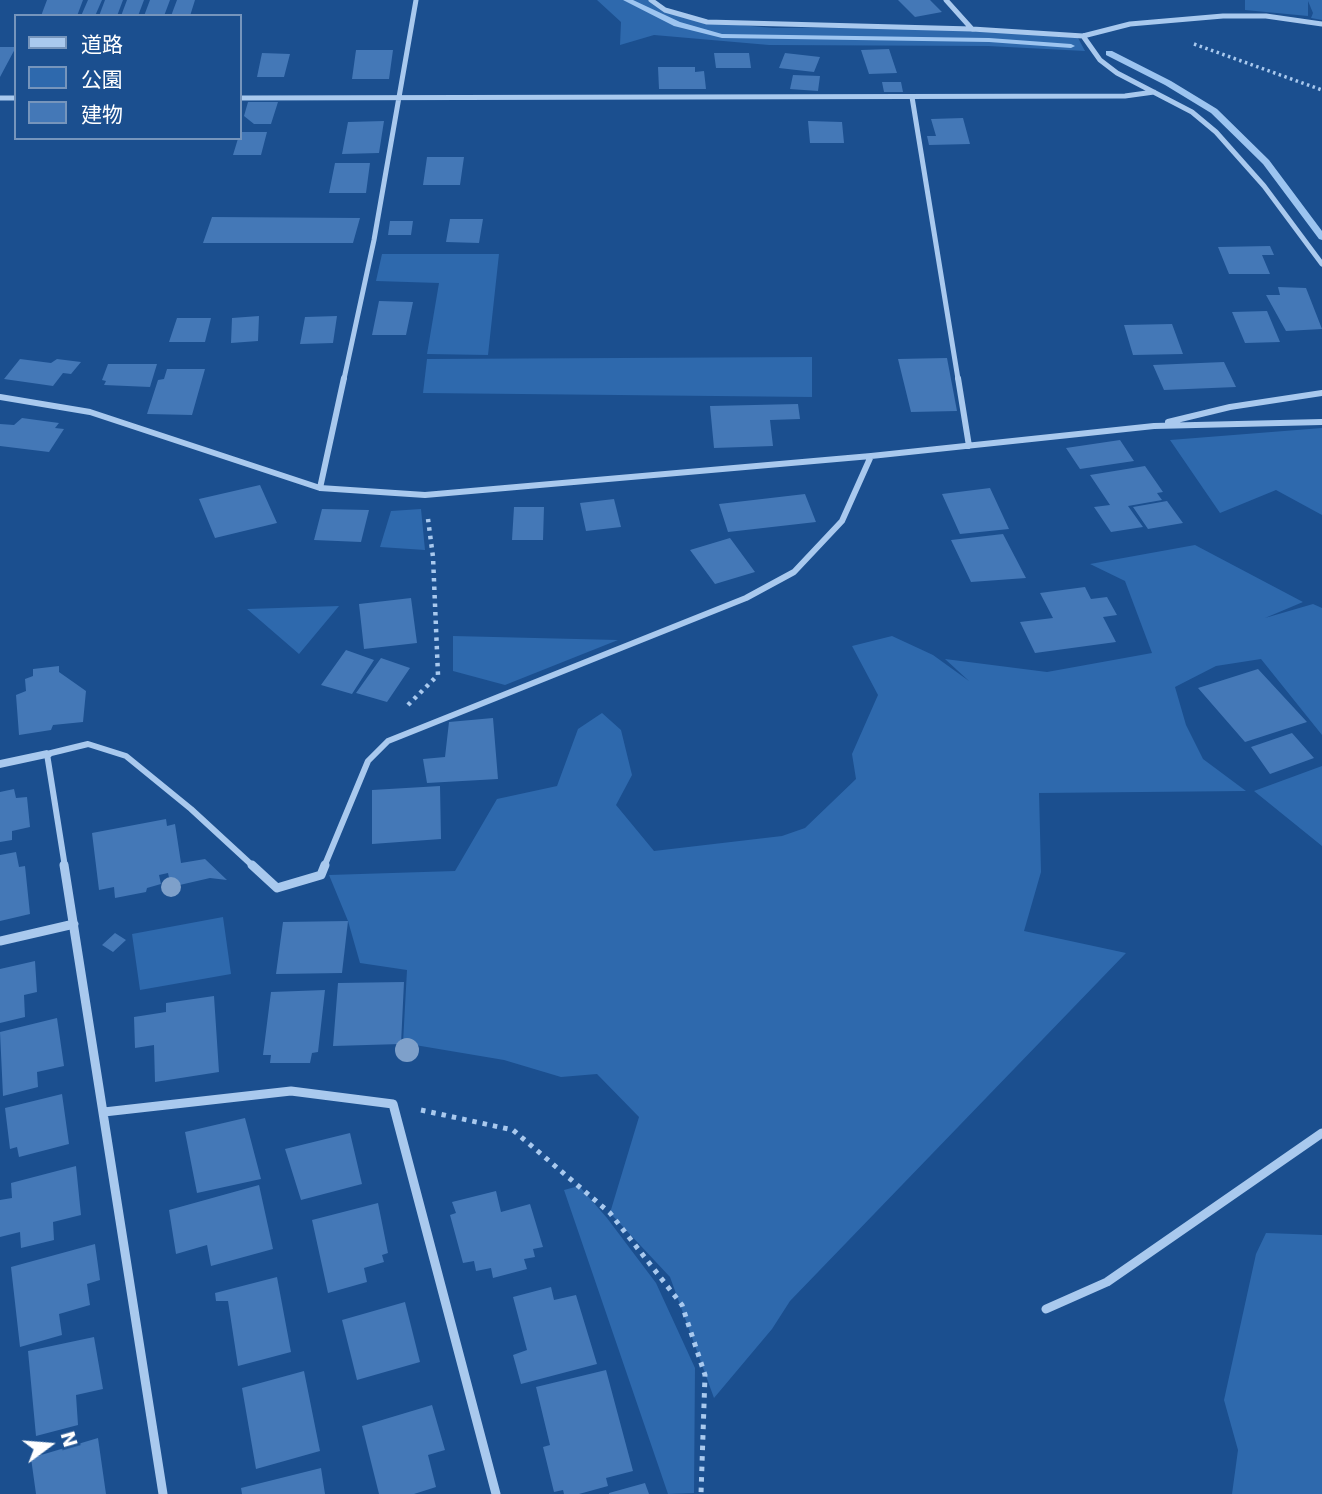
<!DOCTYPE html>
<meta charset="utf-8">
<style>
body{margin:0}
#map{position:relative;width:1322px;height:1494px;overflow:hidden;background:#1b4f8f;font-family:"DejaVu Sans","Noto Sans JP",sans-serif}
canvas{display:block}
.legend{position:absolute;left:14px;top:14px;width:228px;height:126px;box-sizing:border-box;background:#1b4f8f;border:2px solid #7695bc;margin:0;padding:9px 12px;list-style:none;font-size:21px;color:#fff}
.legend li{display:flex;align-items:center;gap:14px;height:35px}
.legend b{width:35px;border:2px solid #7695bc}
.north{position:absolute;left:14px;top:1410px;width:70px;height:70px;-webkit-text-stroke:5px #1b4f8f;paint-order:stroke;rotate:74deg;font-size:19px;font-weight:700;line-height:28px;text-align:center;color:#fff}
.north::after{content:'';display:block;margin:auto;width:24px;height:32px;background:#fff;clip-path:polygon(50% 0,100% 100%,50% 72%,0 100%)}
</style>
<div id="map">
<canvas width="1322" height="1494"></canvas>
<ul class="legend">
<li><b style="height:9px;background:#a9c9ee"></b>道路</li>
<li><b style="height:19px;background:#2e69ad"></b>公園</li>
<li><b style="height:19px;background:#4478b7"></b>建物</li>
</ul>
<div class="north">N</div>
</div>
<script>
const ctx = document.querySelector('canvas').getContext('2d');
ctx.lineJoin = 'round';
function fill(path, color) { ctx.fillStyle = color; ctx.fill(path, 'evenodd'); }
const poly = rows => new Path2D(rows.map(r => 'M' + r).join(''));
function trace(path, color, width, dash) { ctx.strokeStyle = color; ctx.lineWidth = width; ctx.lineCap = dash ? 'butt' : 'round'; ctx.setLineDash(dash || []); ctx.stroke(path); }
fill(poly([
 [597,0,650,0,665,10,707,22,773,28,885,27,1077,36,1085,51,988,46,769,45,654,35,620,45,621,22],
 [1245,0,1322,0,1322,20,1311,18,1313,13,1308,1,1308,16,1245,10],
 [382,254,499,254,488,355,427,354,439,283,376,281],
 [812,357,812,397,423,393,427,359],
 [1322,428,1322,515,1276,490,1220,513,1170,440],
 [421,509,425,550,380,547,391,511],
 [1195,545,1303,602,1265,618,1313,604,1322,608,1322,735,1261,659,1216,666,1175,687,1186,725,1203,759,1246,791,1039,793,1041,872,1024,931,1126,953,790,1301,772,1329,714,1398,670,1277,610,1213,639,1117,597,1074,561,1077,504,1060,403,1043,407,970,360,963,348,921,329,875,455,871,497,799,557,786,578,729,602,713,621,730,632,775,616,805,654,851,782,836,805,828,856,779,852,754,878,695,852,646,892,636,933,655,969,681,945,659,1047,672,1152,653,1125,581,1090,564],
 [339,606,299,654,247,609],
 [453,636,618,640,505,685,453,671],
 [1322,766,1322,846,1254,791],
 [223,917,231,974,140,990,132,934],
 [579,1186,607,1218,656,1283,695,1368,694,1493,668,1494,564,1190],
 [1266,1233,1322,1235,1322,1494,1232,1494,1238,1450,1224,1400,1256,1254]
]), '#2e69ad');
fill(poly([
 [623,0,633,0,680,22,722,34,989,38,1071,44,1075,46,1071,48,989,42,722,38,674,26,623,0],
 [1106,51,1112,51,1171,81,1217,109,1269,160,1322,231,1322,240,1319,239,1263,164,1211,113,1165,85,1106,55,1106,51]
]), '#9cc4f0');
fill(poly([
 [47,0,83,0,77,16,41,16],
 [88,0,102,0,95,16,81,16],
 [105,0,123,0,117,16,99,16],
 [127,0,144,0,138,16,121,16],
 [150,0,170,0,164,16,144,16],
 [177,0,195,0,190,16,171,16],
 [898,0,930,0,942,12,915,17],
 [0,47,16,47,0,77],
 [889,49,897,73,869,74,861,50],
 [356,50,393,50,389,79,352,79],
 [262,53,290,54,284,77,257,77],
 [714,53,749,53,751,68,716,68],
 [785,53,820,57,814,72,779,68],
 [658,67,695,67,695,72,704,71,706,89,659,89],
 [793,75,820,76,818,91,790,89],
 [882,82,901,82,903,92,884,92],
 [248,102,278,102,271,124,254,124,244,116],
 [963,118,970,144,929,145,927,136,936,136,931,119],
 [384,121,379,153,342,154,348,122],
 [808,121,842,122,844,143,810,143],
 [240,132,267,132,261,155,233,155],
 [427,157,464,157,460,185,423,185],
 [335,163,370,163,366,193,329,193],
 [212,217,360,218,353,243,203,243],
 [450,219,483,219,479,243,446,242],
 [390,221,413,221,411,235,388,235],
 [1270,246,1274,255,1262,255,1270,274,1229,274,1218,247],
 [1278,287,1306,288,1322,329,1286,331,1266,295,1280,295],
 [379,301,413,302,406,335,372,335],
 [1267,311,1280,342,1245,343,1232,312],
 [259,316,258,341,231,343,232,318],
 [337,316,333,343,300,344,305,317],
 [177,318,211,318,205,342,169,342],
 [1172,324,1183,354,1133,355,1124,325],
 [947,358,957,411,911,412,898,359],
 [20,359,51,363,57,359,81,362,71,374,63,373,53,386,4,379],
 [1224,362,1236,387,1164,390,1153,365],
 [108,364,157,364,150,387,104,385,106,381,102,380],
 [167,369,205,369,192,415,147,414,158,380,164,379],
 [798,404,800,419,770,420,773,446,714,448,710,406],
 [22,418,59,423,55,428,64,429,49,452,0,446,0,424,14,425],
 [1120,440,1134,461,1080,469,1066,448],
 [1145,466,1163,492,1157,493,1162,500,1128,506,1143,527,1111,532,1094,507,1110,505,1090,475],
 [260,485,277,523,215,538,199,499],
 [990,488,1009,529,960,534,942,494],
 [805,494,816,522,728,532,719,504],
 [614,499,621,527,586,531,580,503],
 [1167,501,1183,523,1148,529,1133,507],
 [514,507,544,507,543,540,512,540],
 [322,509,369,510,361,542,314,540],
 [1003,534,1026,578,971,582,951,540],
 [730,538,755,572,715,584,690,550],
 [1085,587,1091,599,1107,597,1117,615,1103,617,1116,642,1035,653,1020,622,1053,618,1040,593],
 [411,598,417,643,364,649,359,604],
 [346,650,374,660,352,694,321,685],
 [381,658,410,668,387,702,356,693],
 [59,666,59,672,86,691,83,722,53,725,51,730,19,735,16,695,26,691,25,679,33,676,33,669],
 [1258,669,1307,722,1245,742,1198,688],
 [493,718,498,779,427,783,423,759,445,757,449,722],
 [1292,733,1314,758,1270,774,1251,747],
 [440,786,441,839,372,844,372,790],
 [14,789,16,798,27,797,30,827,12,831,12,840,0,842,0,792],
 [166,819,167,826,175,824,181,863,205,859,227,880,210,878,171,887,168,873,159,875,161,884,147,888,146,892,115,898,114,887,99,890,92,833],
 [16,852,19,867,25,866,30,914,0,921,0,855],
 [348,921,342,973,276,974,283,922],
 [115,933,126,940,113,952,102,945],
 [35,961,37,992,24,995,25,1017,0,1023,0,969],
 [404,982,401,1044,333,1046,338,983],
 [325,990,318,1052,312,1053,310,1063,270,1063,271,1055,263,1055,271,992],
 [214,996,219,1072,155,1082,154,1045,135,1048,134,1017,166,1012,166,1003],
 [57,1018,64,1066,37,1072,38,1087,3,1096,0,1032],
 [62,1094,69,1144,19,1157,17,1147,10,1149,5,1108],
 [245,1118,261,1179,197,1193,185,1132],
 [350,1133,362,1184,301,1200,285,1149],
 [76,1166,81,1215,53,1222,54,1240,21,1248,20,1232,0,1237,0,1200,12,1198,11,1183],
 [259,1185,273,1249,211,1266,207,1245,176,1254,169,1210],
 [496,1191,501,1212,530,1204,543,1247,533,1249,535,1257,524,1259,527,1269,493,1278,491,1268,476,1271,474,1261,463,1263,450,1215,456,1213,452,1202],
 [378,1203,388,1253,382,1255,384,1262,364,1268,367,1282,328,1293,312,1220],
 [95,1244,100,1280,87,1284,90,1305,59,1314,62,1335,20,1347,11,1267],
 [277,1277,291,1352,238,1366,228,1301,216,1301,215,1293],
 [551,1287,554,1300,576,1295,597,1364,521,1384,513,1355,527,1350,513,1297],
 [405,1302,420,1362,357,1380,342,1320],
 [94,1337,103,1389,76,1395,78,1425,36,1436,28,1351],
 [606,1370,633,1471,606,1478,608,1486,579,1494,564,1494,563,1490,554,1492,543,1447,550,1445,536,1387],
 [304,1371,320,1451,256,1469,242,1388],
 [432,1405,445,1450,428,1455,436,1487,414,1494,379,1494,362,1426],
 [98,1438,106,1494,36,1494,31,1458],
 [321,1468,325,1494,242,1494,241,1488],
 [645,1483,649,1494,609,1494,609,1493]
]), '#4478b7');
trace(poly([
 [1194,44,1322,90]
]), '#a9c9ee', 3.5, [2.5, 3.5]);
trace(poly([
 [408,705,438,675,433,557,428,519]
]), '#a9c9ee', 4.5, [3.5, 5]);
trace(poly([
 [421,1110,513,1130,610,1213,682,1305,705,1375,701,1494]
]), '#a9c9ee', 5, [4.5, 6]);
trace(poly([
 [651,0,665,10,707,22,972,29,1083,36,1130,24,1223,16,1266,16,1322,24],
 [946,0,972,29],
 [1083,36,1100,60,1117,73,1192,112,1216,132,1264,186,1322,264],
 [912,97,958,379],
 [0,98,16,98],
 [240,98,1125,96,1154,92],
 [344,379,374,240,416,0]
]), '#a9c9ee', 5);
trace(poly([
 [958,378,969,446],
 [0,397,90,412,320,488,425,495,871,456,1154,426,1322,422],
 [1168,422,1230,407,1322,393],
 [320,488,344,378],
 [65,867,47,754,88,744,126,756,191,809,254,867],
 [324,867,368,761,388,741,746,598,794,572,842,521,871,456]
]), '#a9c9ee', 6);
trace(poly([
 [64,865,163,1494],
 [252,865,277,888,321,875,325,865],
 [0,941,74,924],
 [104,1112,291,1091,393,1104,496,1494],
 [1046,1309,1107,1282,1322,1133]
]), '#a9c9ee', 9);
fill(poly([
 [47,750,53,754,51,757,0,768,0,760,47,750]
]), '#a9c9ee');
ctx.fillStyle = '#7ea0ca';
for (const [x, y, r] of [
 [171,887,10],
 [407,1050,12]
]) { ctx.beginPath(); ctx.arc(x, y, r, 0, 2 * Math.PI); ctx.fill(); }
</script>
